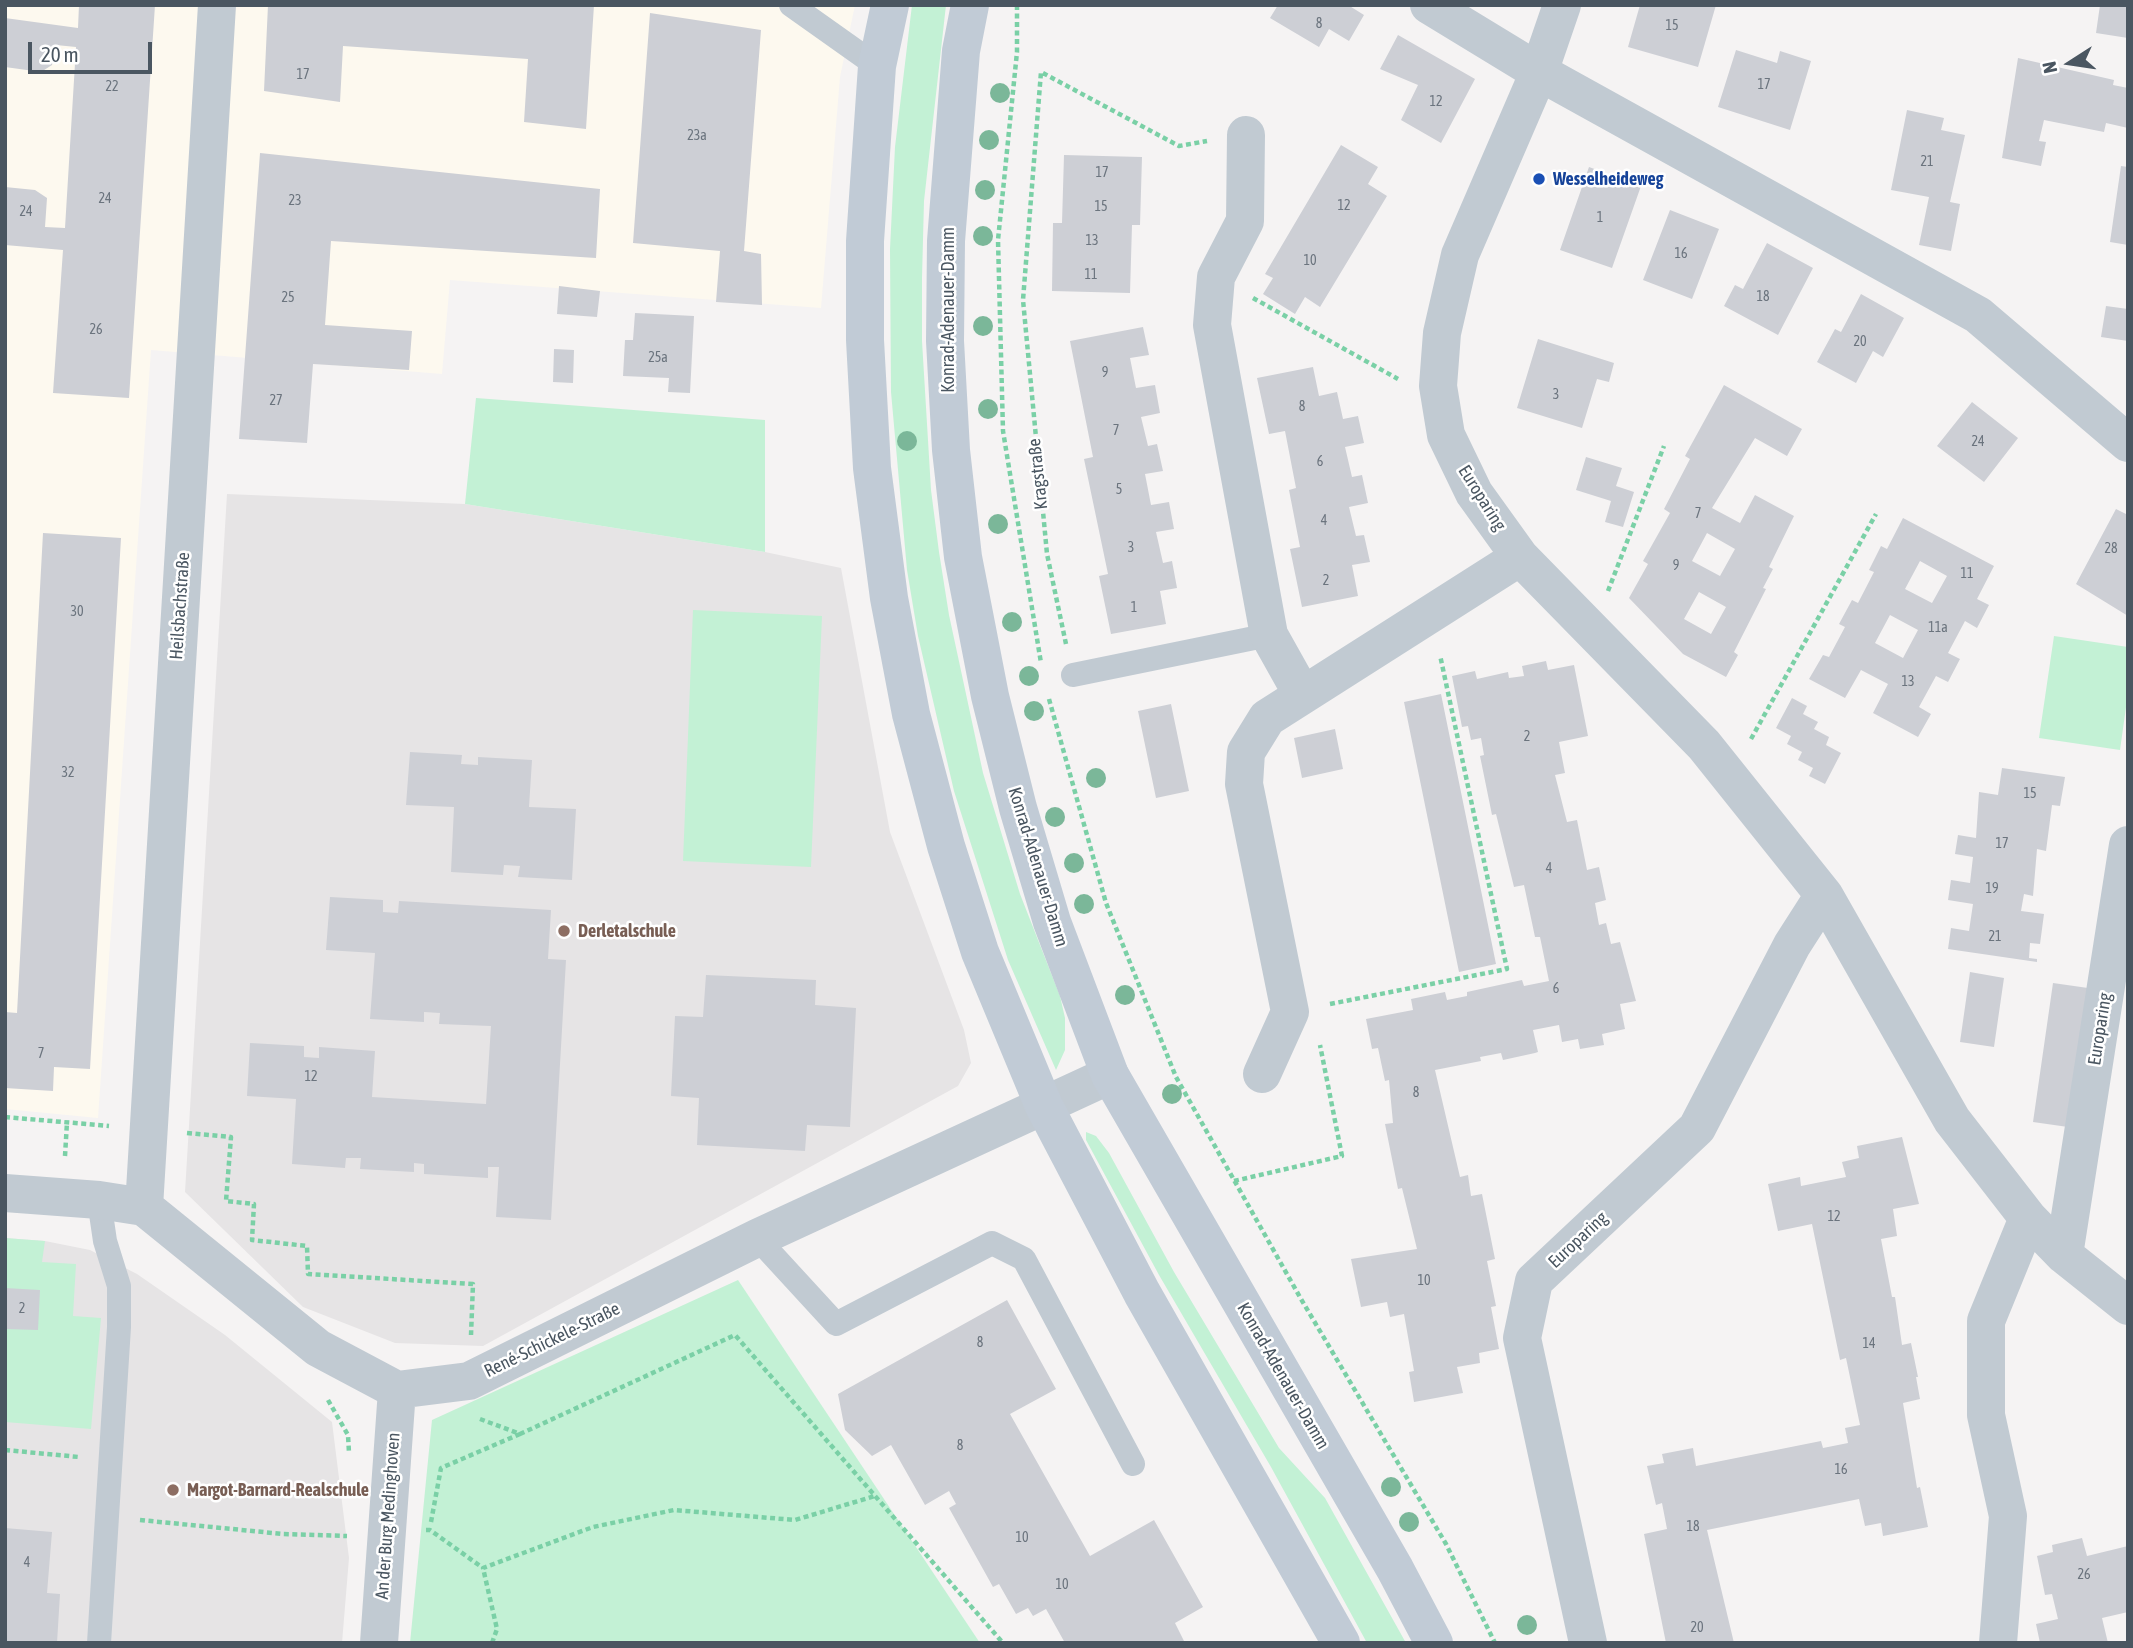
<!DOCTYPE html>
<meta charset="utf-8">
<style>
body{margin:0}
#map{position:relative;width:2133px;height:1648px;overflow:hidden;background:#f5f3f3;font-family:"Asap Condensed",sans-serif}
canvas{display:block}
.frame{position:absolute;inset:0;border:7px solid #4a5661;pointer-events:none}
.north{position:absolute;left:2035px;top:28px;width:70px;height:70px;-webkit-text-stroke:5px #fff;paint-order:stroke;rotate:258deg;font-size:19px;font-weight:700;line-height:28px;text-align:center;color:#4a5661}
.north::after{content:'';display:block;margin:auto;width:24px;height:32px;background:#4a5661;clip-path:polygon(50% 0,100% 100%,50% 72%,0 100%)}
.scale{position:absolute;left:28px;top:42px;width:124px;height:32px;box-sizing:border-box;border:4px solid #4a5661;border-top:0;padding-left:9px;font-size:21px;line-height:24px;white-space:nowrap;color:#4a5661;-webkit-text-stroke:5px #fff;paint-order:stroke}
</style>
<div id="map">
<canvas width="2133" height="1648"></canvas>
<div class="frame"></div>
<div class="north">N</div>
<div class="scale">20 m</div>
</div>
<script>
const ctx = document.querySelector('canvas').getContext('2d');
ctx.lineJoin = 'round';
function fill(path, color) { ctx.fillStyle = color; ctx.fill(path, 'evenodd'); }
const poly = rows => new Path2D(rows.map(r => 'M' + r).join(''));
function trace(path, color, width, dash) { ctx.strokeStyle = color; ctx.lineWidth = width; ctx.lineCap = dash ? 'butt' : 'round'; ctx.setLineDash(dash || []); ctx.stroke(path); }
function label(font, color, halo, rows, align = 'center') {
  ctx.font = font + ' "Asap Condensed",sans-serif'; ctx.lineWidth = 5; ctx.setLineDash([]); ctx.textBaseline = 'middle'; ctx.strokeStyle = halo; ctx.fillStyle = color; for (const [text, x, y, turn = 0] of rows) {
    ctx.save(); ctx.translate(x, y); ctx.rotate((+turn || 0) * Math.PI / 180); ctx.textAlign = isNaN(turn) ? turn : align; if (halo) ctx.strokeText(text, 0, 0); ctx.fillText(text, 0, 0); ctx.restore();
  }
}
fill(poly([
 [5,5,855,5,840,77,821,308,450,280,442,374,151,350,98,1118,5,1109]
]), '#fdf9ef');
fill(poly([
 [227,494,465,504,765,552,841,568,890,832,964,1030,971,1063,958,1086,483,1346,395,1343,303,1307,185,1192],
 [5,1238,45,1241,90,1250,137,1274,225,1335,332,1422,349,1558,342,1643,5,1643]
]), '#e6e4e5');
fill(poly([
 [912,5,946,5,924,201,922,278,922,341,931,490,939,552,949,615,983,773,1020,894,1060,996,1065,1018,1065,1050,1056,1070,1008,960,954,791,918,636,907,570,891,392,890,249,895,147],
 [476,398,765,420,765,552,465,504],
 [693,610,822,616,811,867,683,861],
 [2054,636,2128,647,2128,693,2120,750,2039,738],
 [1086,1132,1096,1136,1109,1153,1174,1272,1279,1448,1325,1498,1406,1643,1367,1643,1271,1467,1159,1275,1086,1140],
 [5,1238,45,1241,42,1262,76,1264,73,1316,101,1318,91,1429,5,1422],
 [738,1280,980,1643,410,1643,432,1420]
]), '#c3f1d5');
fill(poly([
 [79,5,155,5,129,398,53,393,63,250,5,245,5,187,35,190,47,198,45,227,65,228,76,47,56,45,52,65,41,72,5,67,5,18,78,28],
 [268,5,594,5,586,129,524,122,528,59,343,46,340,102,264,91],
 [1278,5,1348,5,1364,15,1349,41,1329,29,1319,47,1270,18],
 [1640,5,1716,5,1698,67,1628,47],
 [2100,5,2128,5,2128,38,2096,33],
 [650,13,761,30,744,251,761,254,762,305,716,302,720,251,633,243],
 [1398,35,1475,79,1441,143,1401,120,1418,85,1380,69],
 [1736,50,1777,63,1780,51,1811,61,1790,130,1718,107],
 [2018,58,2114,80,2113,85,2128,88,2128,128,2106,123,2104,132,2044,120,2039,141,2046,142,2041,166,2002,158],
 [1907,110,1944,118,1941,130,1965,135,1950,202,1960,204,1951,251,1919,245,1929,197,1891,190],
 [1341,145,1378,167,1368,184,1387,196,1320,307,1305,297,1295,314,1263,294,1273,278,1265,274],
 [260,153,600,189,596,258,331,241,325,325,412,331,409,370,313,364,307,443,239,439],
 [1064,155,1142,157,1140,225,1132,225,1130,293,1052,291,1053,223,1062,223],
 [2121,166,2128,167,2128,245,2110,242],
 [1589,167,1641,186,1612,268,1560,250],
 [1670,210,1719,229,1692,299,1643,280],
 [1767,243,1813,268,1778,335,1724,306,1735,285,1743,289],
 [559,286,600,291,597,317,557,314],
 [1861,294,1904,318,1883,357,1873,351,1856,383,1817,362,1835,329,1841,332],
 [2106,306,2128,309,2128,341,2101,337],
 [635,313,694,316,690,393,668,392,669,378,623,376,625,340,633,340],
 [1143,327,1149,355,1130,358,1136,388,1155,385,1160,413,1141,417,1148,446,1157,444,1163,471,1145,474,1151,505,1169,502,1174,529,1156,532,1163,563,1172,561,1177,588,1160,591,1166,624,1111,634,1099,576,1108,574,1084,459,1093,457,1070,341],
 [1538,339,1614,363,1609,382,1597,379,1582,428,1517,408],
 [554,349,574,350,573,383,553,382],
 [1313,367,1319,396,1337,392,1343,419,1358,416,1364,443,1345,447,1352,477,1362,475,1368,503,1349,507,1356,536,1364,535,1370,562,1352,565,1358,596,1302,607,1290,549,1300,547,1289,490,1296,488,1285,431,1269,434,1257,378],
 [1724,385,1802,429,1787,456,1755,438,1712,508,1740,523,1755,495,1794,516,1769,567,1773,569,1763,588,1766,589,1734,652,1738,655,1726,677,1683,654,1629,598,1648,564,1643,561,1670,513,1664,509,1690,459,1685,456],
 [1707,533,1735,549,1720,576,1692,561],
 [1699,592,1726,607,1711,634,1684,619],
 [1972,402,2018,438,1984,482,1937,446],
 [1586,457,1622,468,1616,486,1634,492,1623,527,1605,522,1611,501,1576,490],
 [2116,509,2128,515,2128,616,2076,584],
 [1903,518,1994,566,1977,599,1989,605,1977,628,1965,621,1948,653,1960,659,1948,682,1936,676,1919,707,1931,714,1918,737,1873,713,1888,684,1861,670,1845,698,1809,679,1823,655,1829,657,1845,627,1839,624,1852,600,1858,603,1874,572,1869,570,1881,546,1887,549],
 [1920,561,1947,576,1932,603,1905,589],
 [1890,615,1918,630,1903,658,1875,643],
 [43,533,121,538,90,1069,54,1067,53,1091,5,1088,5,1012,17,1013],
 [1546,661,1548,670,1574,665,1588,736,1559,742,1565,773,1555,775,1567,822,1577,820,1587,870,1599,867,1606,900,1595,903,1599,925,1606,923,1611,944,1620,942,1636,1001,1620,1004,1625,1029,1602,1034,1604,1045,1580,1049,1578,1039,1562,1042,1559,1025,1533,1030,1538,1052,1535,1053,1503,1060,1501,1053,1480,1057,1481,1061,1435,1070,1460,1177,1468,1175,1471,1196,1482,1194,1495,1259,1487,1261,1496,1306,1491,1307,1499,1349,1479,1353,1480,1363,1457,1367,1463,1393,1414,1402,1409,1372,1414,1371,1404,1314,1390,1317,1387,1302,1361,1307,1351,1259,1417,1249,1402,1188,1398,1189,1385,1124,1393,1123,1389,1080,1385,1081,1378,1048,1372,1049,1366,1019,1413,1010,1411,999,1445,992,1447,1000,1467,996,1467,992,1522,980,1524,986,1549,981,1540,937,1535,937,1524,885,1514,887,1496,814,1492,815,1480,756,1484,755,1481,738,1471,740,1468,726,1462,727,1452,676,1475,671,1477,679,1508,672,1509,678,1524,676,1522,666],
 [1441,694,1496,964,1459,972,1404,702],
 [1792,698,1807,706,1803,714,1818,722,1814,729,1829,737,1826,745,1841,753,1825,784,1809,776,1813,768,1798,760,1802,752,1787,744,1791,736,1776,728],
 [1171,704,1189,791,1156,798,1138,711],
 [1335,729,1343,769,1302,778,1294,738],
 [410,752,462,755,461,764,478,765,478,757,532,760,529,807,576,809,572,880,518,877,520,866,504,865,503,875,451,872,454,807,406,805],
 [2002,768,2065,777,2060,806,2052,805,2046,851,2037,849,2033,896,2024,894,2021,911,2044,914,2040,944,2030,943,2029,958,2037,959,2037,962,1948,949,1951,928,1969,931,1973,904,1948,900,1951,880,1970,883,1973,857,1955,854,1958,835,1976,838,1979,792,1998,795],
 [330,897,383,900,383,912,398,913,399,901,551,910,548,959,566,960,551,1220,496,1217,499,1167,488,1167,488,1178,424,1174,424,1164,414,1163,414,1172,360,1169,361,1158,346,1158,345,1168,292,1164,296,1099,247,1096,250,1043,304,1046,304,1057,319,1058,319,1047,375,1051,372,1097,486,1104,491,1026,439,1024,440,1013,424,1012,424,1022,370,1019,375,953,326,950],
 [1970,972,2004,978,1994,1047,1960,1042],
 [706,975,816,980,815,1005,856,1008,850,1127,807,1125,805,1151,697,1145,699,1098,671,1096,675,1016,703,1017],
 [2053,983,2088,988,2068,1127,2033,1122],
 [1902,1137,1919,1204,1893,1209,1897,1236,1881,1239,1892,1297,1895,1297,1902,1345,1911,1343,1918,1377,1916,1377,1920,1399,1903,1403,1917,1488,1920,1487,1928,1527,1883,1536,1881,1523,1865,1526,1859,1499,1707,1530,1734,1643,1666,1643,1644,1534,1667,1529,1662,1503,1656,1505,1647,1466,1664,1463,1662,1454,1693,1448,1696,1466,1821,1441,1823,1448,1848,1443,1845,1428,1860,1425,1846,1358,1840,1360,1812,1224,1778,1231,1768,1184,1800,1177,1801,1186,1846,1177,1842,1162,1859,1158,1857,1146],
 [5,1288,40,1290,38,1330,5,1329],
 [1007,1300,1056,1389,1010,1414,1090,1556,1154,1520,1203,1607,1175,1623,1185,1643,1065,1643,1046,1609,1033,1616,1028,1608,1016,1614,999,1584,993,1587,949,1508,956,1504,949,1491,925,1505,891,1445,872,1456,845,1430,838,1394],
 [5,1528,52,1532,47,1593,60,1594,57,1643,5,1643],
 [2082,1538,2087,1556,2128,1546,2128,1612,2102,1618,2108,1643,2040,1643,2036,1624,2058,1619,2052,1594,2045,1595,2037,1556,2053,1552,2052,1545]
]), '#cdcfd5');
trace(poly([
 [1017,5,1017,52,998,240,1003,431,1041,663],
 [1253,298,1398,379],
 [1608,591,1664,446],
 [1066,644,1047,554,1023,300,1041,72,1179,146,1207,141],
 [1049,699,1106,903,1176,1077,1301,1299,1446,1544,1495,1643],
 [1751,739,1876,514],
 [1330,1004,1507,969,1440,655],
 [5,1117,109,1126],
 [187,1133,231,1137,226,1201,254,1204,252,1240,307,1246,308,1274,473,1284,471,1335],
 [65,1156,67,1122],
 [1234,1181,1342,1156,1320,1045],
 [328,1400,348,1435,349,1453],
 [480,1419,520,1434,735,1335,1003,1643],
 [5,1450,79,1457],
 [140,1520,283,1534,347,1536],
 [431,1522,441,1468,520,1434],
 [426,1530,430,1530,483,1568],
 [492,1643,497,1629,483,1568,593,1527,674,1510,795,1520,875,1496]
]), '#7ad0a6', 4.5, [5, 3.5]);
trace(poly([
 [791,5,877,66],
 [1073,675,1269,635],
 [757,1238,836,1324,992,1243,1024,1259,1133,1464],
 [99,1643,119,1327,119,1286,105,1241,99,1200]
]), '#c1cad2', 24);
trace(poly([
 [1429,5,1539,72,1978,315,2128,443],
 [1562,5,1539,72,1460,255,1442,333,1438,386,1446,435,1474,493,1520,557,1704,745,1824,895,1952,1120,2028,1218,2064,1255,2128,1306],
 [1246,135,1245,221,1216,277,1212,325,1269,635,1302,694],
 [1262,1074,1290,1012,1244,784,1246,752,1267,718,1520,557],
 [5,1193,99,1200,144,1207,318,1348,397,1390,469,1381,757,1238,1110,1075],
 [144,1207,217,5],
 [2064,1255,2128,845],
 [379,1643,397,1390],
 [1588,1643,1522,1338,1534,1281,1697,1128,1792,945,1824,895],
 [1998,1643,2008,1516,1986,1415,1986,1321,2028,1218]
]), '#c1cad2', 38);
trace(poly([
 [890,5,877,66,865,241,865,340,872,468,889,598,911,714,946,846,980,952,1044,1106,1142,1293,1341,1643],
 [970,5,961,51,946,241,945,341,951,450,963,557,990,696,1018,808,1052,922,1110,1075,1395,1569,1434,1643]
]), '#c1cbd6', 38);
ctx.fillStyle = '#7bb799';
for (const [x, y] of [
 [1000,93],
 [989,140],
 [985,190],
 [983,236],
 [983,326],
 [988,409],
 [907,441],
 [998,524],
 [1012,622],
 [1029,676],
 [1034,711],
 [1096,778],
 [1055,817],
 [1074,863],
 [1084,904],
 [1125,995],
 [1172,1094],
 [1391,1487],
 [1409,1522],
 [1527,1625]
]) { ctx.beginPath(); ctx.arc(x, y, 10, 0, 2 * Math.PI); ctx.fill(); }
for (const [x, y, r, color] of [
 [1539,179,7,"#1a4fb4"],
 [564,931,7,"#8d6e63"],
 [173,1490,7,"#8d6e63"]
]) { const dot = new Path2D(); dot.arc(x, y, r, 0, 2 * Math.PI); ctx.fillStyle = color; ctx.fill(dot); trace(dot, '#fff', 2.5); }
label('14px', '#6b747e', null, [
 ["8",1319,24],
 ["15",1672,26],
 ["17",303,75],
 ["17",1764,85],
 ["22",112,87],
 ["12",1436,102],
 ["23a",697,136],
 ["21",1927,162],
 ["17",1102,173],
 ["24",105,199],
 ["23",295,201],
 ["12",1344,206],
 ["15",1101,207],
 ["24",26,212],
 ["1",1600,218],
 ["13",1092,241],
 ["16",1681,254],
 ["10",1310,261],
 ["11",1091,275],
 ["18",1763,297],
 ["25",288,298],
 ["26",96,330],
 ["20",1860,342],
 ["25a",658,358],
 ["9",1105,373],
 ["3",1556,395],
 ["27",276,401],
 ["8",1302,407],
 ["7",1116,431],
 ["24",1978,442],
 ["6",1320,462],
 ["5",1119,490],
 ["7",1698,514],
 ["4",1324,521],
 ["3",1131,548],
 ["28",2111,549],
 ["9",1676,566],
 ["11",1967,574],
 ["2",1326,581],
 ["1",1134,608],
 ["30",77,612],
 ["11a",1938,628],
 ["13",1908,682],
 ["2",1527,737],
 ["32",68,773],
 ["15",2030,794],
 ["17",2002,844],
 ["4",1549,869],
 ["19",1992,889],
 ["21",1995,937],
 ["6",1556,989],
 ["7",41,1054],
 ["12",311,1077],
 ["8",1416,1093],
 ["12",1834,1217],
 ["10",1424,1281],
 ["2",22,1309],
 ["8",980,1343],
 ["14",1869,1344],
 ["8",960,1446],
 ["16",1841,1470],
 ["18",1693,1527],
 ["10",1022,1538],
 ["4",27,1563],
 ["26",2084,1575],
 ["10",1062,1585],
 ["20",1697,1628]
]);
label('bold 18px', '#164399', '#fff', [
 ["Wesselheideweg",1553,179]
], 'left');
label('18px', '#4a5661', '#fff', [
 ["Konrad-Adenauer-Damm",948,310,-90],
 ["Kragstraße",1038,474,-96],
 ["Europaring",1482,498,58],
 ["Heilsbachstraße",180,606,-86],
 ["Konrad-Adenauer-Damm",1038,867,73],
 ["Europaring",2100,1029,-81],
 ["Europaring",1578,1240,-43],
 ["René-Schickele-Straße",552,1340,-26],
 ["Konrad-Adenauer-Damm",1283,1376,60],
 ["An der Burg Medinghoven",388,1516,-86]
]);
label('bold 18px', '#785e54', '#fff', [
 ["Derletalschule",578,931],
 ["Margot-Barnard-Realschule",187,1490]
], 'left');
</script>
